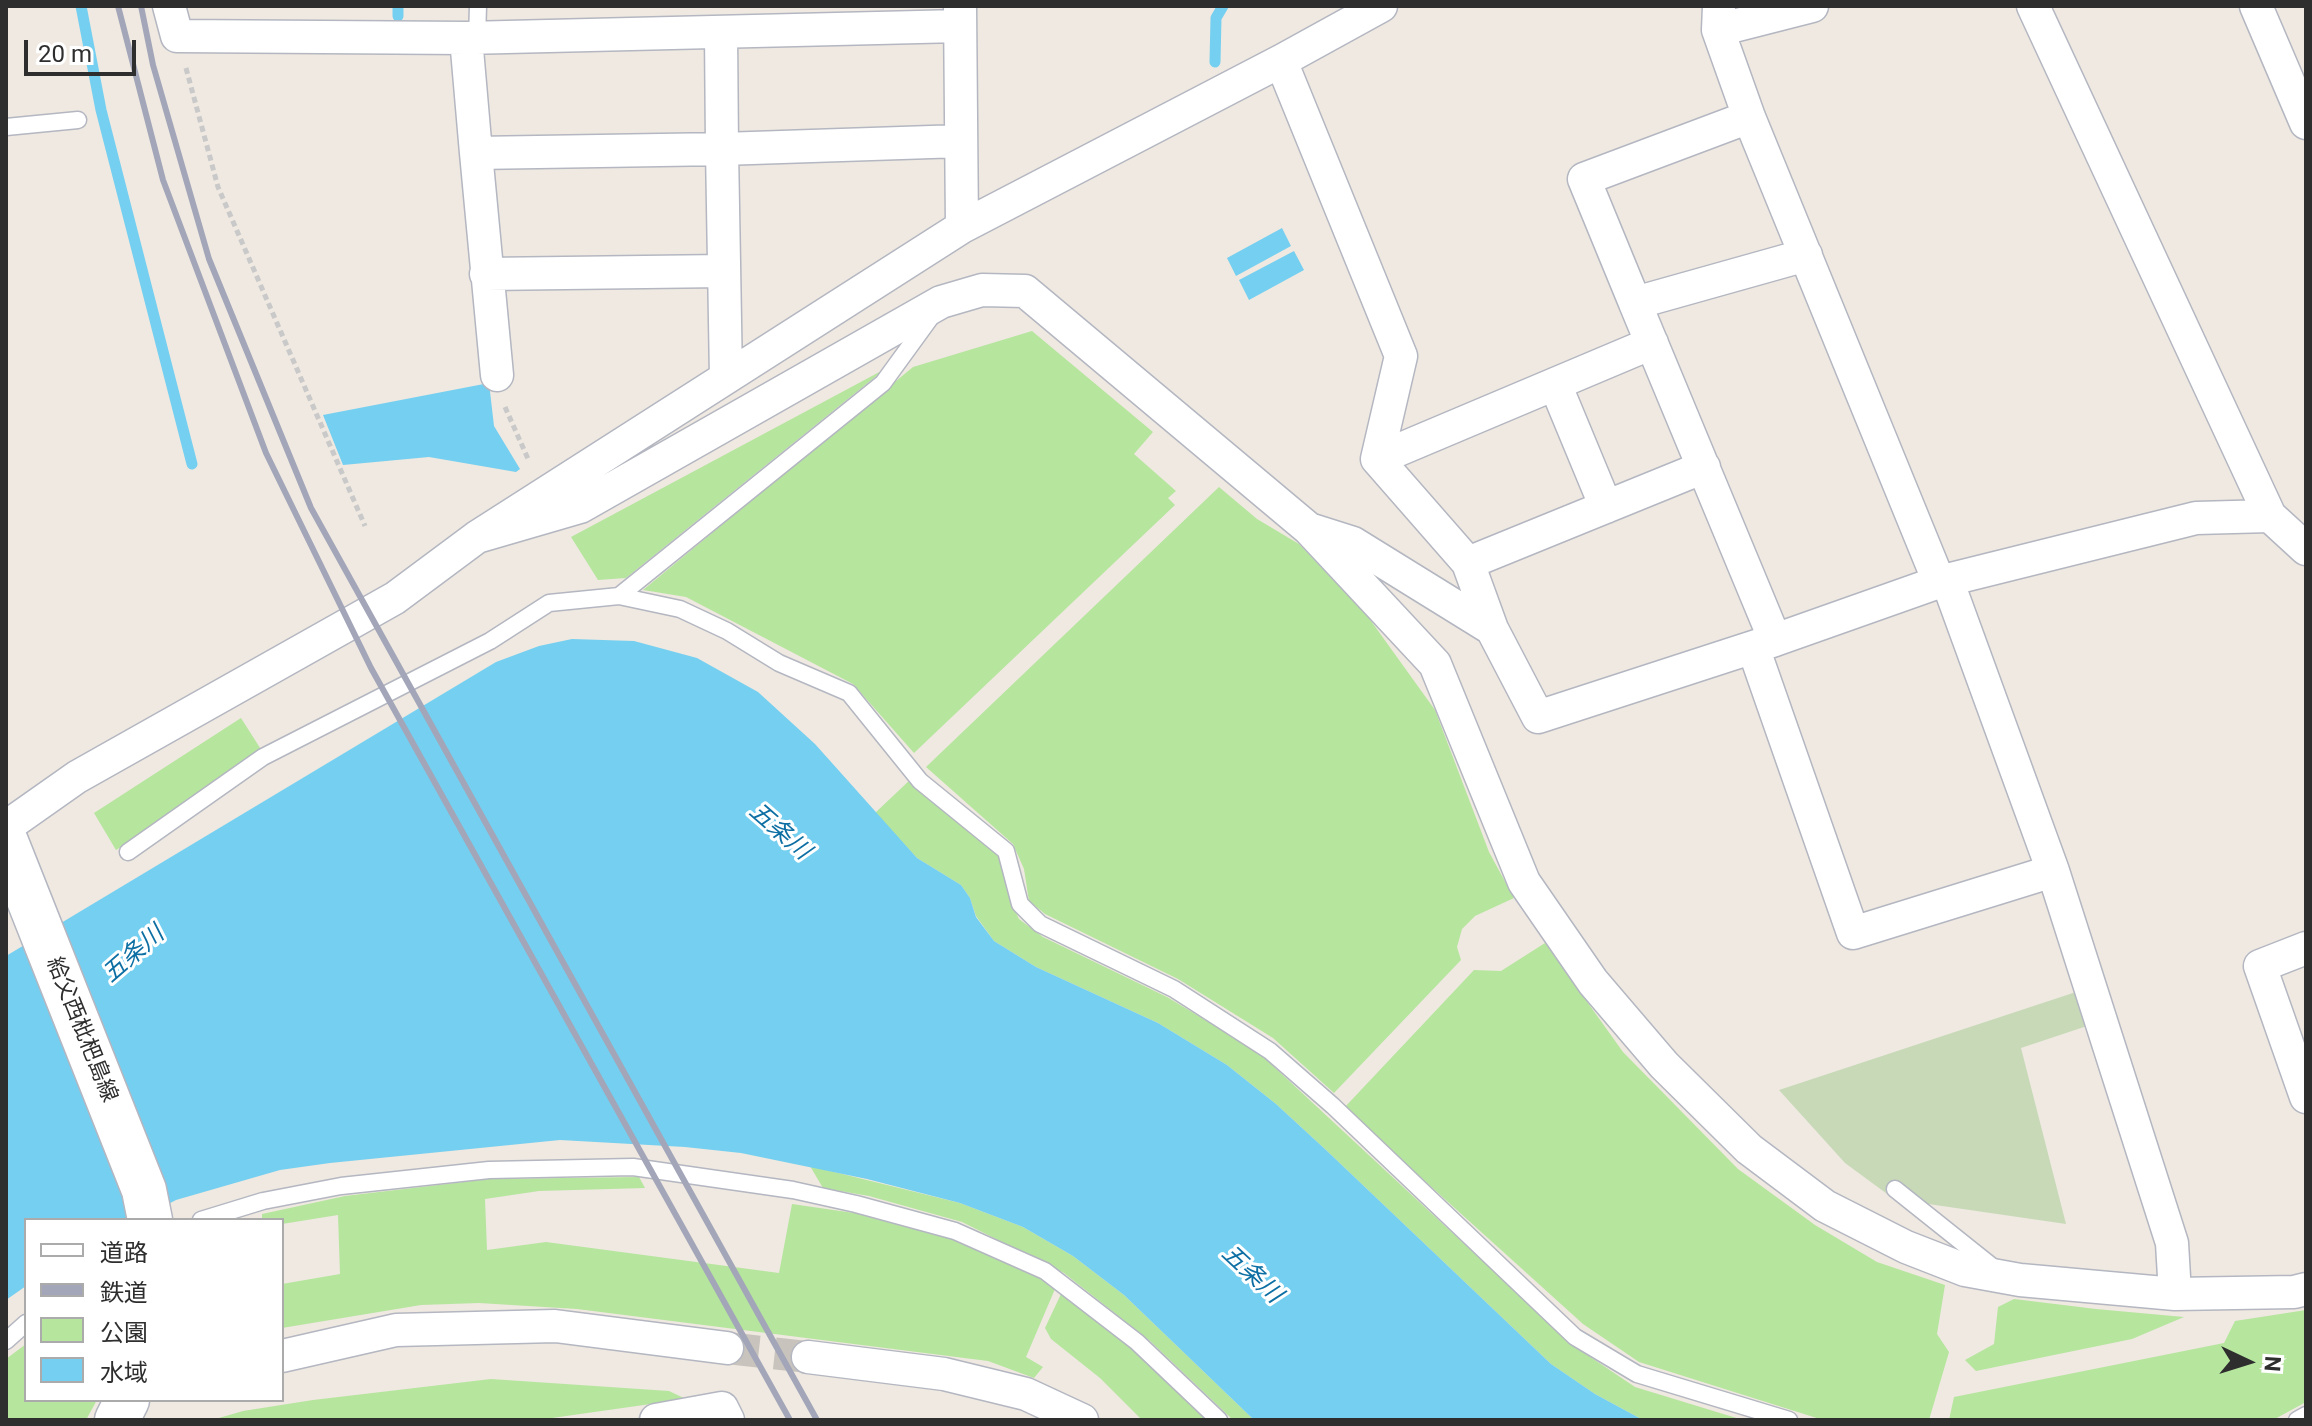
<!DOCTYPE html>
<meta charset="utf-8">
<style>
body{margin:0}
#map{position:relative;width:2312px;height:1426px;overflow:hidden;background:#efe9e1;font-family:Roboto,"Noto Sans JP",sans-serif}
canvas{display:block}
.frame{position:absolute;inset:0;border:8px solid #2e2e2e;pointer-events:none}
.legend{position:absolute;left:24px;top:1218px;width:260px;height:184px;box-sizing:border-box;background:#fff;border:2px solid #ababab;margin:0;padding:10px 14px;list-style:none;font-size:24px;color:#2e2e2e}
.legend li{display:flex;align-items:center;gap:16px;height:40px}
.legend b{width:40px;border:2px solid #ababab}
.north{position:absolute;left:2208px;top:1322px;width:80px;height:80px;-webkit-text-stroke:6px #fff;paint-order:stroke;rotate:94deg;font-size:22px;font-weight:700;line-height:32px;text-align:center;color:#2e2e2e}
.north::after{content:'';display:block;margin:auto;width:28px;height:36px;background:#2e2e2e;clip-path:polygon(50% 0,100% 100%,50% 72%,0 100%)}
.scale{position:absolute;left:24px;top:40px;width:112px;height:36px;box-sizing:border-box;border:4px solid #2e2e2e;border-top:0;padding-left:10px;font-size:24px;line-height:28px;white-space:nowrap;color:#2e2e2e;-webkit-text-stroke:6px #fff;paint-order:stroke}
</style>
<div id="map">
<canvas width="2312" height="1426"></canvas>
<div class="frame"></div>
<ul class="legend">
<li><b style="height:10px;background:#fff"></b>道路</li>
<li><b style="height:10px;background:#a3a6b8"></b>鉄道</li>
<li><b style="height:22px;background:#b6e59e"></b>公園</li>
<li><b style="height:22px;background:#75cff0"></b>水域</li>
</ul>
<div class="north">N</div>
<div class="scale">20 m</div>
</div>
<script>
const ctx = document.querySelector('canvas').getContext('2d');
ctx.lineJoin = 'round';
function fill(path, color) { ctx.fillStyle = color; ctx.fill(path, 'evenodd'); }
const poly = rows => new Path2D(rows.map(r => 'M' + r).join(''));
function trace(path, color, width, dash) { ctx.strokeStyle = color; ctx.lineWidth = width; ctx.lineCap = dash ? 'butt' : 'round'; ctx.setLineDash(dash || []); ctx.stroke(path); }
function label(font, color, halo, rows, align = 'center') {
  ctx.font = font + ' Roboto,"Noto Sans JP",sans-serif'; ctx.lineWidth = 6; ctx.setLineDash([]); ctx.textBaseline = 'middle'; ctx.strokeStyle = halo; ctx.fillStyle = color; for (const [text, x, y, turn = 0] of rows) {
    ctx.save(); ctx.translate(x, y); ctx.rotate((+turn || 0) * Math.PI / 180); ctx.textAlign = isNaN(turn) ? turn : align; if (halo) ctx.strokeText(text, 0, 0); ctx.fillText(text, 0, 0); ctx.restore();
  }
}
fill(poly([
 [1032,331,1153,432,1134,454,1176,491,1168,498,1175,505,914,753,853,684,686,597,643,590,913,367],
 [885,369,626,578,598,580,571,537],
 [1219,487,1257,519,1299,544,1366,614,1435,710,1489,852,1514,898,1475,916,1462,929,1457,947,1461,960,1334,1093,1273,1038,1178,979,1045,914,1029,901,1024,869,1013,844,926,767],
 [241,718,262,751,177,813,116,850,94,813],
 [912,778,998,854,1013,906,1019,919,1043,937,1167,997,1257,1051,1574,1346,1635,1387,1743,1420,1643,1420,1595,1394,1551,1364,1326,1150,1276,1104,1227,1065,1158,1023,1036,967,994,941,976,916,970,898,961,885,917,858,875,813],
 [1545,943,1623,1052,1738,1169,1815,1225,1877,1262,1945,1285,1937,1334,1949,1352,1929,1420,1823,1420,1639,1362,1583,1324,1344,1108,1474,970,1501,971],
 [810,1166,960,1203,1023,1227,1073,1256,1124,1295,1254,1420,1233,1420,1150,1341,1064,1273,962,1222,869,1196,823,1188],
 [639,1177,645,1188,539,1191,485,1199,487,1250,546,1242,779,1273,792,1204,854,1213,955,1240,1041,1278,1055,1289,1026,1357,1043,1367,1034,1378,988,1361,577,1309,479,1303,421,1305,282,1328,282,1284,340,1274,338,1215,282,1224,282,1220,262,1220,262,1214,345,1196,489,1179],
 [1061,1294,1135,1349,1209,1420,1142,1420,1100,1378,1051,1339,1045,1328],
 [2014,1299,2096,1309,2184,1317,2132,1339,1976,1371,1965,1360,1994,1344,1998,1307],
 [2306,1310,2306,1402,2273,1420,1949,1420,1954,1397,2224,1343,2235,1321],
 [26,1344,26,1400,97,1400,86,1420,6,1420,6,1359],
 [491,1379,669,1391,686,1399,538,1420,212,1420,243,1411,313,1400]
]), '#b6e59e');
fill(poly([
 [2082,990,2093,1024,2021,1048,2066,1224,1894,1199,1845,1163,1779,1090]
]), '#c8d9b8');
fill(poly([
 [1282,228,1291,246,1236,276,1227,258],
 [1294,251,1304,270,1249,300,1239,280],
 [489,383,494,426,520,469,516,472,429,457,343,465,323,415],
 [572,639,634,641,697,658,758,692,815,744,917,858,961,885,970,898,976,917,994,941,1036,967,1158,1023,1227,1065,1276,1104,1326,1150,1551,1364,1595,1394,1643,1420,1254,1420,1124,1295,1073,1256,1023,1227,960,1203,867,1179,741,1153,685,1147,560,1140,330,1163,280,1170,176,1200,138,1220,26,1220,26,1286,6,1300,6,956,496,662,539,646]
]), '#75cff0');
trace(poly([
 [81,6,101,110,192,464],
 [398,6,398,16],
 [1215,62,1216,18,1223,6]
]), '#75cff0', 11);
trace(poly([
 [727,1348,808,1357]
]), '#c8c4bd', 32, [32, 16]);
const lane = poly([
 [477,38,478,6],
 [6,127,78,120],
 [619,596,883,383,931,317],
 [128,852,263,757,490,641,549,603,619,596,680,609,727,631,779,663,849,693,920,781,1006,851,1020,904,1040,924,1174,989,1270,1051,1333,1106,1575,1337,1637,1374,1789,1420],
 [1895,1189,1994,1268],
 [201,1220,263,1201,341,1186,489,1170,633,1167,793,1190,856,1204,955,1231,1045,1271,1137,1342,1219,1420],
 [6,1341,26,1323],
 [2297,1420,2306,1415]
]);
const street = poly([
 [169,6,177,36,466,38,960,26],
 [960,6,962,227],
 [1719,6,1718,30,1749,117,1939,582],
 [2033,6,2270,516,2306,549],
 [2256,6,2306,123],
 [1718,30,1812,6],
 [721,32,722,149,961,141],
 [466,38,476,153,722,149,726,378],
 [1281,61,1401,356,1377,459],
 [1749,117,1584,179,1635,303,1806,255],
 [476,153,497,375],
 [486,274,724,271],
 [1635,303,1775,640],
 [1555,384,1606,507],
 [1377,459,1468,563,1492,629,1538,717,1775,640,1939,582,2196,518,2270,516],
 [1377,459,1652,343],
 [1312,530,1353,543,1492,629],
 [477,537,580,507,941,302,982,290,1025,291,1309,529,1435,664,1524,882,1593,982,1664,1065,1749,1149,1825,1206,1906,1247,1965,1270,2020,1280,2175,1294,2294,1292,2306,1289],
 [1468,563,1704,467],
 [1947,580,2053,871,2172,1243,2175,1294],
 [1753,647,1853,933,2053,871],
 [6,827,77,777,395,598,477,537,962,227,1281,61,1381,6],
 [2306,948,2260,966,2306,1097],
 [282,1356,396,1330,555,1326,727,1348],
 [808,1357,944,1374,1026,1394,1082,1420],
 [656,1420,722,1408,728,1420]
]);
const secondary = poly([
 [6,842,144,1190,150,1220],
 [117,1420,127,1400]
]);
trace(lane, '#b4b7c1', 19);
trace(street, '#b4b7c1', 35);
trace(secondary, '#b4b7c1', 47);
trace(poly([
 [186,68,218,187,365,526],
 [505,407,529,461]
]), '#c9c9c9', 5, [6, 4]);
trace(lane, '#fff', 16);
trace(street, '#fff', 32);
trace(secondary, '#fff', 44);
trace(poly([
 [118,6,163,180,266,453,371,668,790,1420],
 [141,6,153,65,209,259,311,508,817,1420]
]), '#a3a6b8', 6);
label('22px', '#2e2e2e', '#fff', [
 ["給父西枇杷島線",81,1030,68]
]);
label('italic 24px', '#0d6fa3', '#fff', [
 ["五条川",779,832,41],
 ["五条川",134,955,-41],
 ["五条川",1251,1275,43]
]);
</script>
